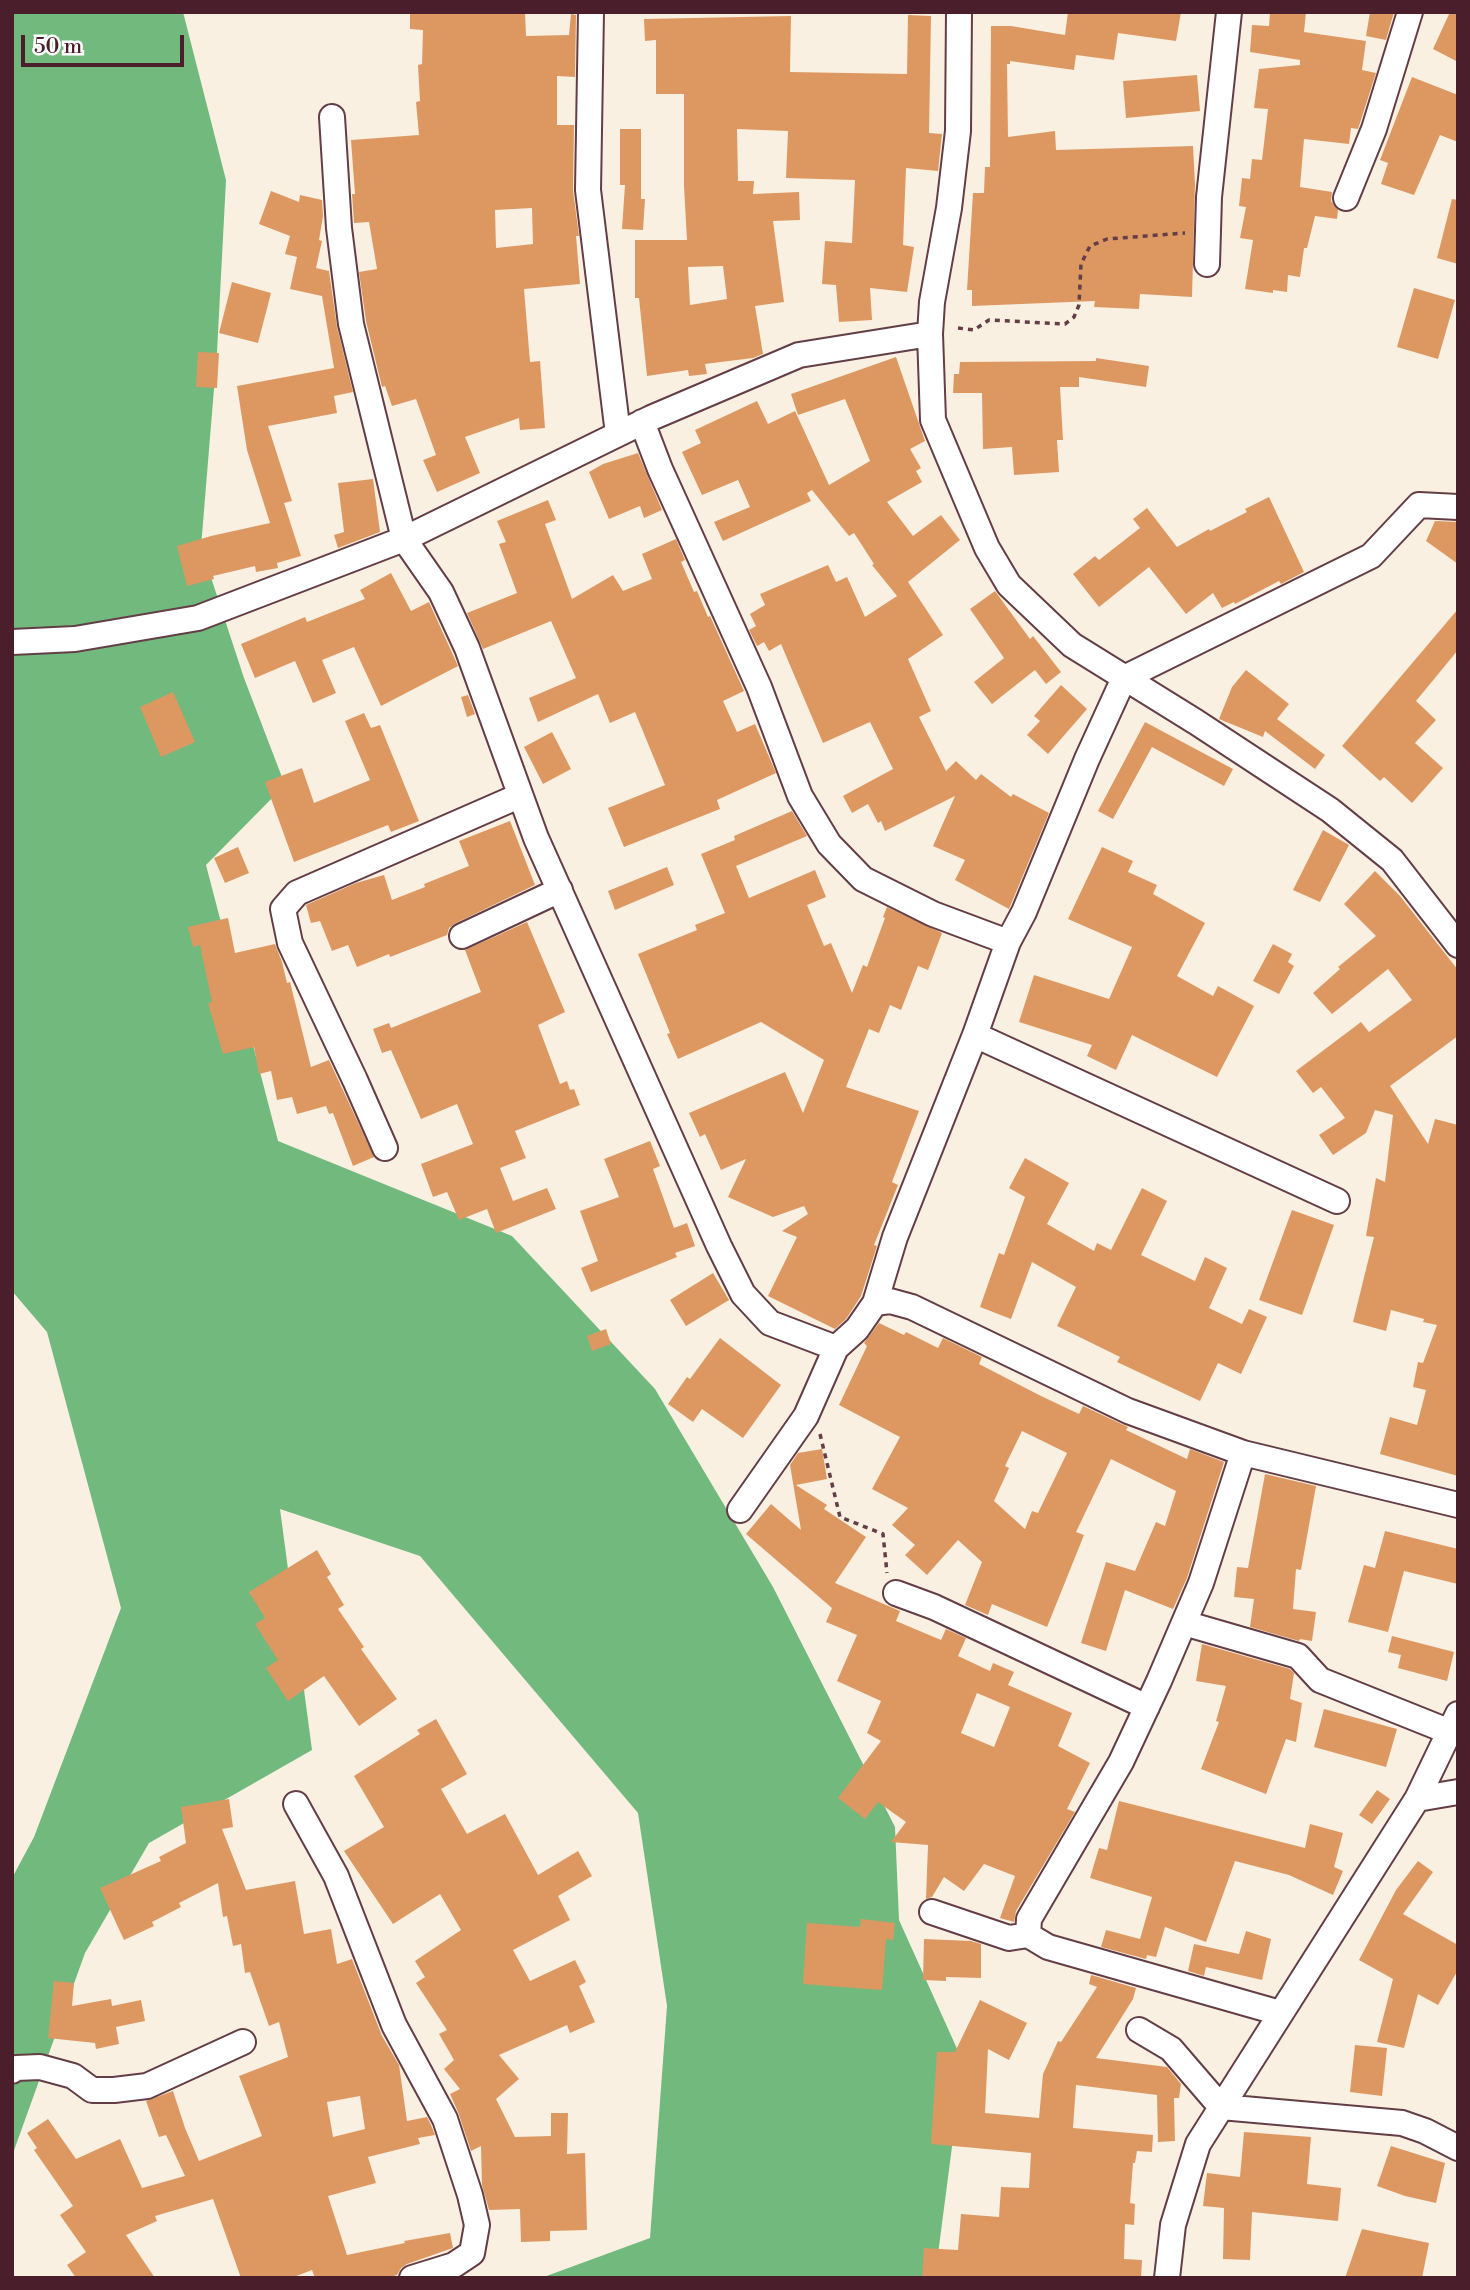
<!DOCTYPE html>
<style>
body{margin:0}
#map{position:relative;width:1470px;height:2290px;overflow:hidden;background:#f9f0e1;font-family:"Libre Bodoni",serif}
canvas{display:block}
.frame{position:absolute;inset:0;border:14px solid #4a1f2b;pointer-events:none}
.scale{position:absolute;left:21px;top:35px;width:163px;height:32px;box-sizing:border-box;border:4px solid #4a1f2b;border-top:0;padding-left:9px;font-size:21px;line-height:24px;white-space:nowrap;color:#4a1f2b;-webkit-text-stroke:5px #fff;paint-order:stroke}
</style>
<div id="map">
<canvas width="1470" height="2290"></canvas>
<div class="frame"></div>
<div class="scale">50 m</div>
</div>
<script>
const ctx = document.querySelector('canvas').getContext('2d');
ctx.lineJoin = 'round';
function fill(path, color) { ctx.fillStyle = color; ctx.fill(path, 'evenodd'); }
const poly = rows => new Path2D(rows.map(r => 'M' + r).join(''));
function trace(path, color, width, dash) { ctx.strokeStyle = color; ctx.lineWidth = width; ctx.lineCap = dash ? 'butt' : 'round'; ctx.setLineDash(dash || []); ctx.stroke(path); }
fill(poly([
 [12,12,183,12,226,180,217,352,201,547,244,678,285,785,206,865,278,1141,512,1236,655,1389,773,1587,895,1827,899,1920,963,2062,937,2262,940,2278,541,2278,650,2238,667,2006,638,1813,420,1556,280,1509,312,1750,149,1843,85,1953,12,2156,12,1878,34,1837,121,1608,47,1332,12,1291]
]), '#72b97e');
fill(poly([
 [410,12,525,12,526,36,569,35,571,14,576,15,575,77,557,76,557,125,574,125,573,190,579,236,576,236,580,284,524,289,530,362,540,361,545,428,520,430,519,418,465,437,480,473,437,492,423,460,436,455,416,399,392,406,385,386,382,387,366,321,359,272,377,269,369,222,354,223,352,194,355,194,351,140,419,135,416,102,420,101,418,65,422,64,423,30,410,29],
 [532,208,533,244,496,248,495,210],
 [1068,12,1181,12,1176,41,1118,33,1114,60,1076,55,1074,70,1010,61,1010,64,1007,64,1008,137,1055,131,1056,150,1193,146,1195,184,1192,297,1140,294,1139,309,1094,307,1095,301,972,306,972,290,967,290,973,193,984,193,985,167,990,167,991,26,1011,26,1065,35],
 [1270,12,1306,12,1304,32,1366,41,1362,70,1376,73,1358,129,1351,128,1349,144,1304,139,1300,187,1332,192,1331,201,1338,210,1337,219,1315,216,1307,248,1304,248,1300,277,1288,275,1287,292,1273,290,1273,293,1245,289,1253,240,1240,238,1246,207,1239,206,1242,178,1250,179,1252,159,1262,160,1268,109,1254,108,1259,69,1300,65,1300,60,1250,52,1252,25,1269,26],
 [1370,12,1394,12,1386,40,1366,36],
 [1450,12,1458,12,1458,62,1433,49],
 [908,15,931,16,929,133,942,134,938,171,906,168,903,245,914,247,907,292,870,288,872,320,839,322,836,285,822,284,825,241,852,243,855,180,786,178,788,131,737,129,738,181,754,181,753,194,799,192,800,220,773,221,784,302,755,306,763,354,753,358,705,364,707,374,689,376,688,370,647,376,639,298,635,298,635,240,687,240,684,186,684,94,656,94,656,40,645,41,644,19,791,16,790,72,907,74],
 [723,266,727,299,690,305,688,267],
 [1197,75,1200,111,1126,118,1123,81],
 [1412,77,1458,95,1458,142,1440,135,1414,195,1381,184,1388,163,1380,160],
 [620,129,641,129,641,199,645,199,643,230,622,229,625,185,620,185],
 [271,191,299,202,300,195,322,200,323,216,319,240,322,241,316,268,329,271,337,327,353,392,334,396,337,413,268,426,292,501,284,503,301,556,277,563,278,568,256,572,255,566,213,576,214,579,187,586,177,546,211,536,270,523,247,450,237,386,334,368,322,296,290,289,297,257,285,254,290,236,259,224],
 [1452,199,1458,200,1458,264,1437,258],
 [232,282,271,293,258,343,219,333],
 [1414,288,1455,300,1438,359,1397,347],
 [198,352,219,353,217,388,196,387],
 [896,357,925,441,910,449,921,468,916,471,922,482,887,502,913,536,941,515,960,540,908,582,943,635,908,659,931,711,919,717,946,771,956,761,976,780,981,774,1011,797,1013,794,1049,813,1009,909,955,880,965,860,933,846,955,796,885,831,881,821,878,823,868,804,852,813,843,796,893,769,870,722,823,743,781,644,769,651,764,642,757,646,749,630,756,626,750,614,765,605,760,594,828,565,836,582,847,577,865,617,897,596,872,565,874,564,854,533,849,536,812,490,807,493,811,501,723,541,714,522,750,507,738,480,702,495,682,452,701,443,695,430,757,401,768,424,795,411,829,485,870,461,845,399,798,415,791,394],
 [1096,358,1149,366,1146,387,1079,377,1079,387,1060,387,1063,440,1057,440,1059,472,1014,475,1012,447,983,449,982,393,953,393,954,374,959,374,960,362,1096,361],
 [638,453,662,510,644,518,640,506,609,519,589,472,603,464],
 [373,479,380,532,338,548,334,535,344,532,338,483],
 [1269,497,1304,572,1281,584,1279,581,1235,604,1234,602,1222,608,1213,593,1186,614,1149,567,1099,607,1073,574,1095,556,1099,560,1140,528,1133,519,1147,508,1177,547,1209,529,1210,531,1247,512,1245,509],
 [548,500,556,520,545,524,572,599,613,575,623,591,652,579,642,554,676,539,685,560,681,562,694,592,697,591,708,617,710,616,744,691,723,701,737,732,755,724,776,773,717,800,720,809,624,847,608,808,665,785,635,712,610,723,598,694,538,722,529,698,576,678,551,621,483,649,467,613,517,593,499,544,506,542,497,521],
 [1435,521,1458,522,1458,564,1426,541],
 [391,573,411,611,429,602,458,666,381,706,354,647,322,660,336,693,313,703,295,661,255,678,241,644,305,617,307,622,365,599,360,590],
 [995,591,1030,639,1033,636,1061,672,1046,684,1035,670,992,704,974,682,1004,658,970,609],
 [1458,609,1458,650,1416,701,1436,720,1415,743,1443,768,1412,803,1384,777,1380,781,1342,746],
 [1246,670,1289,704,1277,719,1325,755,1315,769,1265,731,1263,737,1219,719,1232,687],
 [1061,685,1087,709,1048,754,1027,735,1040,721,1034,716],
 [173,692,195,742,161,757,140,707],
 [468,695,475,714,467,717,461,697],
 [364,713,371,728,380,725,419,821,391,832,388,825,294,862,265,782,302,768,314,803,370,780,345,721],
 [1145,722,1233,769,1224,786,1152,747,1113,819,1098,811],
 [552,732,571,769,543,784,524,747],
 [792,811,807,836,736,866,749,898,815,870,826,897,807,905,824,946,831,943,852,993,863,965,867,967,885,918,883,917,887,907,942,933,928,970,918,966,901,1010,890,1005,879,1033,869,1029,846,1087,919,1111,892,1182,898,1185,874,1245,877,1246,861,1296,846,1319,835,1329,768,1296,797,1237,782,1231,808,1214,804,1206,773,1217,728,1197,746,1159,721,1170,705,1134,700,1137,689,1113,785,1072,803,1113,824,1060,761,1022,678,1059,667,1034,670,1033,638,954,697,930,695,925,725,913,701,854,735,840,734,836],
 [510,821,535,885,456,923,449,928,447,935,390,957,389,954,357,967,348,945,332,951,320,921,311,923,306,905,356,883,384,875,392,900,425,887,424,884,469,866,459,841],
 [1323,830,1349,845,1320,902,1293,890],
 [238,847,249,873,225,883,214,858],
 [1102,847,1133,861,1128,872,1157,885,1153,894,1205,923,1177,976,1213,996,1218,986,1254,1006,1217,1077,1132,1035,1116,1070,1087,1056,1092,1045,1019,1022,1034,975,1109,999,1132,947,1068,919],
 [667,867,674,885,615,910,608,891],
 [1375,871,1400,896,1458,970,1458,1036,1390,1086,1428,1144,1435,1119,1458,1125,1458,1476,1380,1454,1390,1417,1417,1425,1426,1390,1413,1387,1418,1362,1423,1363,1437,1325,1423,1322,1424,1319,1391,1310,1386,1331,1353,1322,1374,1237,1366,1236,1376,1178,1385,1182,1393,1115,1375,1110,1366,1133,1333,1155,1319,1135,1345,1118,1321,1087,1313,1093,1296,1071,1361,1022,1369,1032,1412,1000,1388,969,1332,1014,1313,993,1340,969,1338,967,1376,936,1344,904],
 [228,918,235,953,275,944,282,962,287,983,290,982,311,1067,329,1060,374,1157,353,1166,333,1113,329,1114,326,1106,297,1114,292,1097,277,1100,271,1071,259,1074,254,1047,223,1054,208,1003,212,1002,200,945,193,947,188,927],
 [527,922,565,1012,538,1025,560,1084,567,1081,570,1090,574,1089,580,1105,515,1131,526,1158,500,1168,513,1201,547,1188,556,1209,496,1233,487,1209,459,1220,447,1192,433,1197,421,1164,473,1144,457,1104,421,1119,391,1050,382,1053,373,1029,389,1023,391,1028,481,992,465,950],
 [1273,944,1292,954,1288,962,1294,966,1279,994,1253,981],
 [650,1141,660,1166,653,1169,674,1228,687,1223,695,1246,675,1253,677,1257,591,1292,581,1268,598,1261,580,1211,619,1197,604,1159],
 [1025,1158,1069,1183,1047,1224,1094,1251,1097,1243,1111,1250,1142,1188,1167,1201,1141,1255,1195,1281,1205,1257,1227,1268,1209,1308,1242,1324,1249,1309,1267,1317,1241,1374,1218,1363,1200,1401,1117,1362,1120,1357,1057,1326,1076,1287,1032,1262,1011,1319,980,1307,999,1253,1004,1255,1025,1197,1009,1188],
 [1292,1210,1334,1225,1302,1315,1259,1300],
 [713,1273,729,1300,686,1326,670,1300],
 [879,1323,904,1335,906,1332,938,1348,943,1338,982,1357,979,1364,1039,1395,1079,1414,1083,1406,1128,1427,1126,1430,1187,1459,1190,1449,1224,1462,1187,1578,1173,1609,1125,1590,1106,1651,1081,1643,1106,1562,1135,1571,1156,1522,1165,1526,1176,1491,1111,1459,1076,1532,1084,1535,1047,1627,992,1604,988,1615,965,1605,982,1562,958,1540,927,1575,905,1555,915,1545,892,1525,908,1508,872,1489,900,1437,839,1405,867,1346,864,1343],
 [1022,1431,1067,1453,1038,1513,1032,1511,1025,1529,994,1501,1009,1468,1005,1466],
 [606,1329,611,1344,592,1351,587,1336],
 [720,1338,781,1385,743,1438,702,1409,693,1422,668,1404,687,1377,690,1379],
 [822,1449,827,1479,796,1485,827,1505,824,1509,866,1537,835,1583,900,1611,896,1621,941,1640,946,1629,966,1638,958,1656,990,1671,993,1663,1014,1672,1008,1685,1072,1713,1058,1746,1090,1763,1067,1809,1075,1812,1016,1911,1014,1922,1000,1918,1015,1876,984,1864,964,1891,944,1877,932,1897,926,1899,928,1845,891,1842,906,1822,878,1802,865,1819,838,1798,881,1741,867,1733,881,1701,837,1681,857,1635,826,1622,832,1608,746,1534,771,1504,801,1530,790,1465,798,1453],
 [977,1693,1010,1707,994,1747,961,1733],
 [1265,1474,1316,1486,1301,1570,1296,1569,1293,1609,1316,1612,1312,1641,1300,1639,1299,1641,1250,1627,1254,1599,1234,1597,1237,1567,1248,1568],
 [1385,1531,1458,1549,1458,1584,1404,1571,1388,1632,1348,1622,1364,1565,1375,1568],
 [317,1550,331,1574,327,1577,344,1605,338,1609,364,1647,361,1649,397,1699,359,1726,324,1676,288,1701,266,1668,278,1660,255,1624,265,1618,249,1592],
 [1392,1636,1454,1652,1447,1681,1398,1668,1401,1655,1388,1652],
 [1202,1644,1290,1669,1294,1673,1290,1699,1302,1703,1296,1742,1286,1739,1266,1794,1201,1769,1219,1722,1216,1721,1226,1686,1196,1681],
 [1324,1709,1397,1729,1386,1767,1314,1747],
 [436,1719,467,1774,441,1789,467,1834,505,1814,538,1875,578,1851,592,1876,558,1896,570,1920,513,1950,530,1981,575,1960,586,1982,579,1986,595,2022,570,2033,567,2025,499,2055,519,2079,496,2099,515,2137,551,2136,551,2113,568,2113,567,2154,585,2153,587,2230,550,2231,550,2241,521,2242,520,2209,489,2210,482,2185,481,2146,471,2151,458,2112,450,2094,460,2089,444,2069,454,2060,439,2034,447,2030,416,1983,425,1977,415,1961,461,1930,440,1894,393,1924,344,1851,384,1827,354,1776,420,1734,417,1730],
 [1377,1790,1390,1799,1372,1824,1359,1815],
 [229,1799,233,1827,222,1829,246,1890,295,1881,304,1934,331,1929,337,1964,352,1959,382,2036,399,2065,407,2121,427,2117,431,2125,435,2135,418,2138,420,2144,368,2157,376,2183,328,2196,347,2255,405,2243,404,2241,450,2233,453,2248,407,2264,401,2268,397,2275,386,2278,315,2278,312,2270,291,2278,241,2278,213,2199,155,2216,157,2221,126,2235,155,2278,76,2278,67,2265,86,2252,60,2215,73,2206,34,2150,37,2148,27,2133,48,2119,76,2159,120,2139,142,2188,185,2176,166,2135,159,2137,146,2101,173,2091,185,2128,199,2161,262,2136,239,2076,288,2057,279,2022,269,2026,250,1972,245,1973,241,1944,233,1946,227,1916,223,1917,218,1883,179,1903,181,1907,152,1922,154,1926,124,1940,100,1888,161,1861,159,1857,186,1843,181,1807],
 [360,2096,365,2129,333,2137,327,2102],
 [1119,1801,1305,1848,1310,1824,1343,1833,1334,1867,1343,1871,1333,1895,1289,1875,1235,1861,1206,1942,1165,1927,1156,1957,1147,1955,1146,1959,1101,1947,1106,1930,1140,1939,1152,1897,1090,1878,1099,1848,1107,1850],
 [1418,1861,1433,1872,1403,1914,1458,1945,1458,1970,1438,2005,1418,1994,1404,2048,1377,2042,1393,1979,1359,1960,1396,1890],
 [861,1919,895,1923,893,1940,886,1939,882,1990,803,1984,807,1923,860,1927],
 [1246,1931,1271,1939,1262,1980,1206,1967,1204,1976,1188,1971,1194,1944,1239,1954],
 [924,1939,971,1941,981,1944,981,1978,946,1977,946,1981,923,1980],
 [1091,1975,1136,1988,1133,1999,1096,2058,1167,2067,1181,2084,1179,2098,1174,2098,1175,2141,1158,2142,1157,2095,1076,2085,1073,2128,1153,2135,1152,2152,1137,2151,1135,2163,1133,2163,1130,2203,1135,2204,1134,2225,1125,2224,1124,2259,1142,2260,1141,2278,922,2278,924,2248,958,2250,961,2214,999,2217,1001,2187,1029,2188,1031,2153,931,2144,937,2052,955,2052,980,2000,1027,2023,1009,2060,988,2049,985,2113,1039,2118,1043,2074,1058,2041,1061,2042,1097,1987,1089,1984],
 [54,1981,74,1983,72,2006,111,1999,112,2006,141,2000,145,2021,116,2027,119,2044,96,2049,95,2043,48,2038],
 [1355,2045,1387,2048,1382,2096,1350,2092],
 [1244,2132,1311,2137,1307,2184,1341,2188,1338,2221,1252,2212,1250,2260,1223,2259,1224,2208,1203,2206,1207,2173,1240,2177],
 [1391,2146,1445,2163,1436,2203,1405,2196,1377,2186],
 [1362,2229,1429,2243,1422,2278,1345,2278]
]), '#dd9862');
const minor = poly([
 [591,12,588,190,618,434],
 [959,12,958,131,949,208,932,302,930,334,933,420,987,548,1009,585,1072,645,1196,722,1330,810,1392,860,1458,945],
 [332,117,339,228,351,324,404,539,441,592,467,648,536,838,719,1246,743,1294,770,1323,836,1348,857,1329,875,1303,890,1301,912,1307,1128,1411,1243,1453,1458,1505],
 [1346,198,1374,129,1410,12],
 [1207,264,1209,197,1229,12],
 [642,422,660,469,759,687,800,796,829,844,863,879,933,914,1008,942],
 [12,642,75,639,198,618,404,539,651,418,799,355,930,334],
 [462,936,560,890],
 [975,1035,1337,1201],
 [385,1148,355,1080,290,943,283,909,297,893,519,796],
 [875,1303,895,1237,975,1035,1008,942,1024,912,1087,759,1124,678,1371,556,1419,505,1458,507],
 [1243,1453,1201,1583,1159,1681,1121,1762,1029,1919,1028,1935,1048,1947,1280,2013],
 [740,1510,806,1416,836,1348],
 [896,1593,934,1607,1147,1707],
 [1184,1623,1298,1656,1320,1680,1450,1732],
 [1417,1799,1458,1792],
 [296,1804,336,1876,394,2025,445,2119,470,2195,477,2225,472,2253,454,2265,412,2278],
 [932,1912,1009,1938,1028,1935],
 [1139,2030,1171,2049,1221,2107,1402,2123,1425,2131,1458,2148],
 [12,2071,16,2068,40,2067,73,2076,92,2090,114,2090,147,2086,243,2042],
 [1167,2278,1173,2225,1198,2144,1417,1799,1458,1714]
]);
trace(minor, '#643e46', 28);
trace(poly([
 [958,328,974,330,989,320,1065,324,1074,317,1079,305,1081,264,1090,246,1107,239,1185,233],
 [820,1434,840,1517,883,1534,887,1573]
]), '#643e46', 3.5, [5, 5]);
trace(minor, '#fff', 24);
</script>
